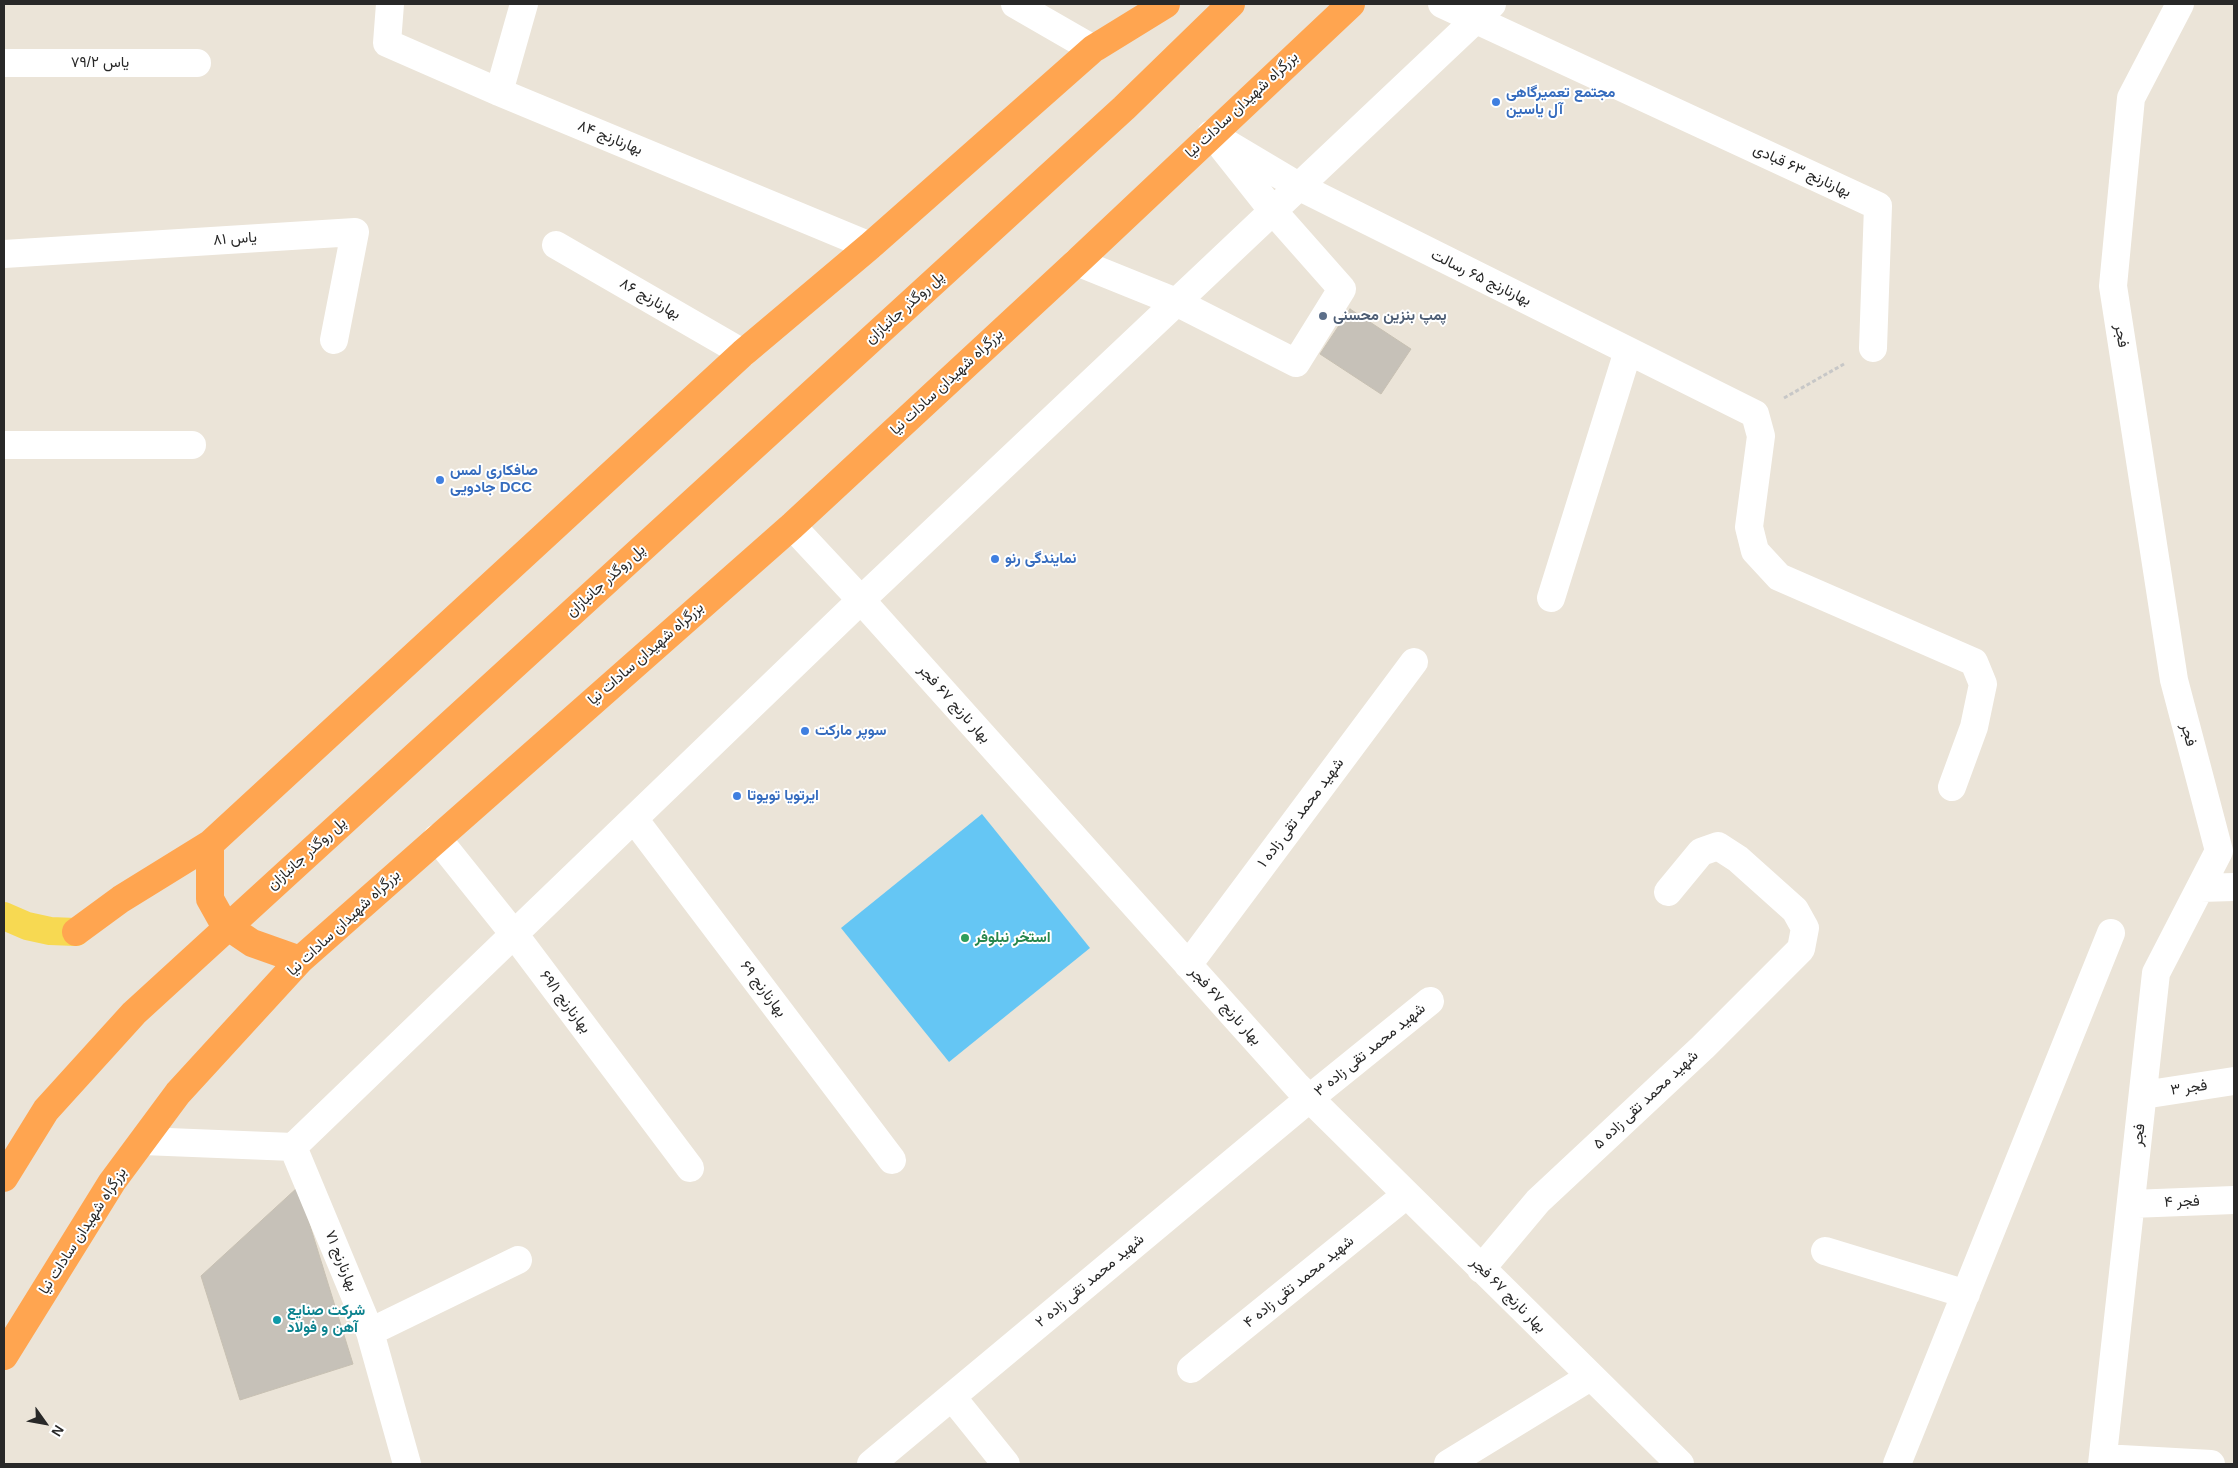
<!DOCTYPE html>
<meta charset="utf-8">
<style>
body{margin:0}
#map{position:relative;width:2238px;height:1468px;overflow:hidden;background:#ebe4d8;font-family:Arial,sans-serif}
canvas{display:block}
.frame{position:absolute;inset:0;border:5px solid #282828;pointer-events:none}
.north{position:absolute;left:20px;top:1398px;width:50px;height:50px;-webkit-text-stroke:4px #fff;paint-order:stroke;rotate:122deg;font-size:14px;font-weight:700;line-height:20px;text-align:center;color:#282828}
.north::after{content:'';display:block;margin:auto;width:18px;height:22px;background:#282828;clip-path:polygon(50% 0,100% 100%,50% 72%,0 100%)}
</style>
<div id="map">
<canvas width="2238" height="1468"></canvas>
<div class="frame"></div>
<div class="north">N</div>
</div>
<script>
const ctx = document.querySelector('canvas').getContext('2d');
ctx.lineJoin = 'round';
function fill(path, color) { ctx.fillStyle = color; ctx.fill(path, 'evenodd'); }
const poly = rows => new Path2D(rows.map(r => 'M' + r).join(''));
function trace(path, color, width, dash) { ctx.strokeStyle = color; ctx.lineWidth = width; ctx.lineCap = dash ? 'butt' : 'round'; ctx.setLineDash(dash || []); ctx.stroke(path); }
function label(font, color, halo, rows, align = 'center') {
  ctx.font = font + ' Arial,Vazirmatn,sans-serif'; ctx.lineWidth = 4; ctx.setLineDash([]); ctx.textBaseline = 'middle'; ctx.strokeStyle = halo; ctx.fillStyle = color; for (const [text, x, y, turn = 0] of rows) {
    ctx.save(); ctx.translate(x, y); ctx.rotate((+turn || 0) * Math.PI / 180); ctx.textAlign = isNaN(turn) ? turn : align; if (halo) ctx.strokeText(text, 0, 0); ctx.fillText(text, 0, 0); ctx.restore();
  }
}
fill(poly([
 [982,814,1090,948,949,1062,841,928]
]), '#65c6f4');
const building = poly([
 [1350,309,1411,349,1381,394,1320,354,1350,309],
 [298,1187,353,1364,240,1400,201,1276,298,1187]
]);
fill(building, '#c6c1b8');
trace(building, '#c7c0b2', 1);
trace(poly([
 [1784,398,1844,364]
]), '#c7c7c7', 3, [4, 2.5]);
trace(poly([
 [390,4,387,43,499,92,870,246],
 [1015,4,1093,49],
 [1442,4,1878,206,1873,348],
 [4,63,197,63],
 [499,92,524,4],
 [1211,134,1300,187,1755,414,1761,436,1749,527,1755,551,1779,577,1974,662,1983,684,1974,727,1952,787],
 [556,245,743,353],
 [4,254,355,232,334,340],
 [1077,262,1176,302,1296,363,1342,289,1273,211,1223,148],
 [4,445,192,445],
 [792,526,861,600,1297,1086,1680,1464],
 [1551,598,1628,351],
 [634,819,892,1160],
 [437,838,514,934,690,1168],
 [2200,888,2234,887],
 [1188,965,1414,662],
 [2143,1095,2234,1081],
 [143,1141,293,1147,861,600,1492,4],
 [293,1147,370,1332,407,1464],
 [2131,1204,2234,1200],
 [1825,1251,1966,1294],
 [1481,1269,1538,1201,1703,1047,1801,949,1805,928,1795,910,1738,859,1718,846,1701,852,1668,892],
 [370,1332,518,1260],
 [1191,1369,1406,1195],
 [952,1397,1006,1464],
 [2103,1458,2211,1464],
 [871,1464,1310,1098,1430,1001],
 [1448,1464,1590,1377],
 [1897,1464,2111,933],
 [2102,1464,2156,973,2219,851,2174,680,2113,286,2131,98,2180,4]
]), '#fff', 28);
trace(poly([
 [4,916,27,926,50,931,76,932]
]), '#f7d952', 28);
trace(poly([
 [210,844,210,899,224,924,252,943,300,960],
 [76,932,121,899,210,844,743,353,870,246,1093,49,1166,4],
 [4,1178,46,1110,134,1013,1124,108,1231,4],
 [4,1356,112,1182,178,1093,300,960,792,526,1077,262,1351,4]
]), '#ffa550', 28);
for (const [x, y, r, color] of [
 [1496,102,5,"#3f7fe0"],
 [1323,316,5,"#5c6f8a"],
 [440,480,5,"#3f7fe0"],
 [995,559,5,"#3f7fe0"],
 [805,731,5,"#3f7fe0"],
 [737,796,5,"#3f7fe0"],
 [965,938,5,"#2e9e5b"],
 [277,1320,5,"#0f9aa8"]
]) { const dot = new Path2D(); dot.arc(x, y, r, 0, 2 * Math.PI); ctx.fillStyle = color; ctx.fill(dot); trace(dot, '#fff', 2); }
label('15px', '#282828', '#fff', [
 ["یاس ۷۹/۲",100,63],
 ["بزرگراه شهیدان سادات نیا",1242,105,-43],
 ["بهارنارنج ۸۴",610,138,22],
 ["بهارنارنج ۶۳ قبادی",1802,171,25],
 ["یاس ۸۱",235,239,-4],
 ["بهارنارنج ۶۵ رسالت",1481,278,26],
 ["بهارنارنج ۸۶",650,299,30],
 ["پل روگذر جانبازان",905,308,-42],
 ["فجر",2121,336,81],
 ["بزرگراه شهیدان سادات نیا",947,382,-43],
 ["پل روگذر جانبازان",606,581,-42],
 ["بزرگراه شهیدان سادات نیا",646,654,-41],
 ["بهار نارنج ۶۷ فجر",954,704,48],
 ["فجر",2188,735,75],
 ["شهید محمد تقی زاده ۱",1301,813,-53],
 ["پل روگذر جانبازان",307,854,-42],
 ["بزرگراه شهیدان سادات نیا",344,923,-43],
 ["بهارنارنج ۶۹",763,989,53],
 ["بهارنارنج ۶۹/۱",565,1002,53],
 ["بهار نارنج ۶۷ فجر",1225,1006,48],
 ["شهید محمد تقی زاده ۳",1370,1050,-39],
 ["فجر ۳",2189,1088,-8],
 ["شهید محمد تقی زاده ۵",1646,1100,-43],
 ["فجر",2139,1135,-83],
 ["فجر ۴",2182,1202,-2],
 ["بزرگراه شهیدان سادات نیا",83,1231,-57],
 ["بهارنارنج ۷۱",341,1261,68],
 ["شهید محمد تقی زاده ۲",1090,1281,-40],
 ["شهید محمد تقی زاده ۴",1299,1282,-39],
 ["بهار نارنج ۶۷ فجر",1508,1295,45]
]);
label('bold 15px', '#366cbe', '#fff', [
 ["مجتمع تعمیرگاهی",1506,93],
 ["آل یاسین",1506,110],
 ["صافکاری لمس",450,471],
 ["جادویی DCC",450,488],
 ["نمایندگی رنو",1005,559],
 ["سوپر مارکت",815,731],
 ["ایرتویا تویوتا",747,796]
], 'left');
label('bold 15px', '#4e5e75', '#fff', [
 ["پمپ بنزین محسنی",1333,316]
], 'left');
label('bold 15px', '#27864d', '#fff', [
 ["استخر نبلوفر",975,938]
], 'left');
label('bold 15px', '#0d838f', '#fff', [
 ["شرکت صنایع",287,1311],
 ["آهن و فولاد",287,1328]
], 'left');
</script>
